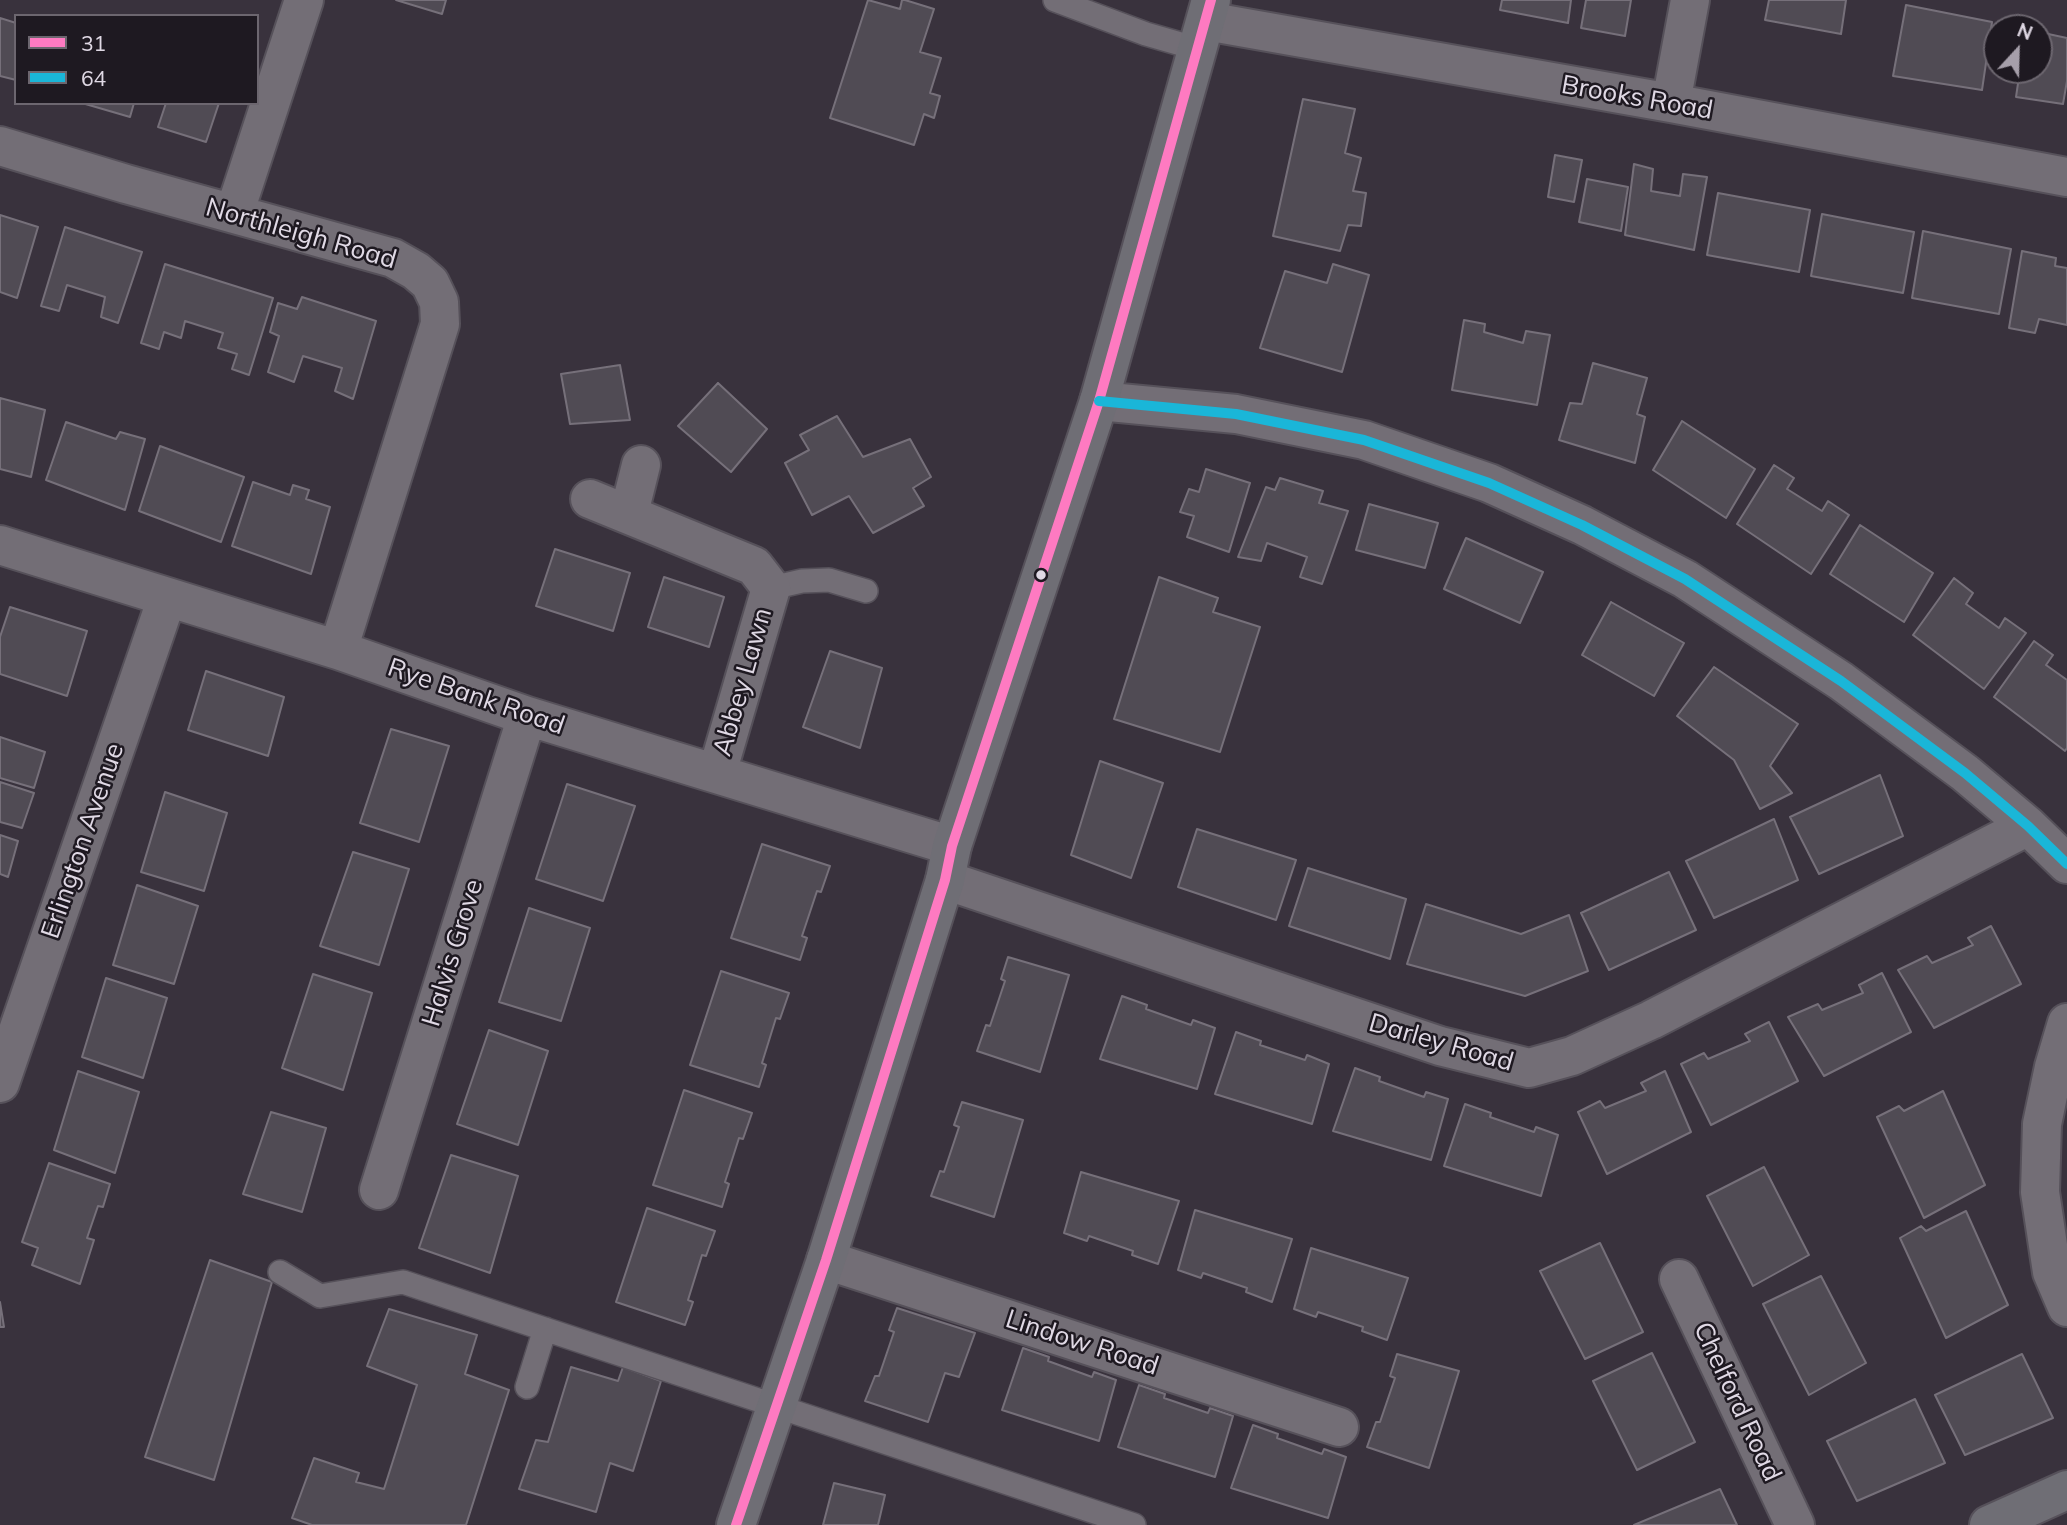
<!DOCTYPE html>
<style>
body{margin:0}
#map{position:relative;width:2067px;height:1525px;overflow:hidden;background:#39323d;font-family:Mulish,sans-serif}
canvas{display:block}
.legend{position:absolute;left:14px;top:14px;width:245px;height:91px;box-sizing:border-box;background:#1e1921;border:2px solid #6c666f;margin:0;padding:9px 12px;list-style:none;font-size:21px;color:#e0d9e5}
.legend li{display:flex;align-items:center;gap:14px;height:35px}
.legend b{width:35px;border:2px solid #6c666f}
.north{position:absolute;left:1983px;top:14px;width:70px;height:70px;box-sizing:border-box;background:#1e1921;border:2px solid #6c666f;border-radius:50%;rotate:22deg;font-size:19px;font-weight:700;line-height:28px;text-align:center;color:#e0d9e5}
.north::after{content:'';display:block;margin:auto;width:24px;height:32px;background:#a69faa;clip-path:polygon(50% 0,100% 100%,50% 72%,0 100%)}
</style>
<div id="map">
<canvas width="2067" height="1525"></canvas>
<ul class="legend">
<li><b style="height:9px;background:#fe7ac1"></b>31</li>
<li><b style="height:9px;background:#1ab6d8"></b>64</li>
</ul>
<div class="north">N</div>
</div>
<script>
const ctx = document.querySelector('canvas').getContext('2d');
ctx.lineJoin = 'round';
function fill(path, color) { ctx.fillStyle = color; ctx.fill(path, 'evenodd'); }
const poly = rows => new Path2D(rows.map(r => 'M' + r).join(''));
function trace(path, color, width, dash) { ctx.strokeStyle = color; ctx.lineWidth = width; ctx.lineCap = dash ? 'butt' : 'round'; ctx.setLineDash(dash || []); ctx.stroke(path); }
function label(font, color, halo, rows, align = 'center') {
  ctx.font = font + ' Mulish,sans-serif'; ctx.lineWidth = 5; ctx.setLineDash([]); ctx.textBaseline = 'middle'; ctx.strokeStyle = halo; ctx.fillStyle = color; for (const [text, x, y, turn = 0] of rows) {
    ctx.save(); ctx.translate(x, y); ctx.rotate((+turn || 0) * Math.PI / 180); ctx.textAlign = isNaN(turn) ? turn : align; if (halo) ctx.strokeText(text, 0, 0); ctx.fillText(text, 0, 0); ctx.restore();
  }
}
const building = poly([
 [396,0,446,0,442,14,396,0],
 [868,0,900,9,902,0,905,0,934,9,920,52,941,58,930,93,940,96,934,118,924,114,914,145,830,118,868,0],
 [1502,0,1571,0,1568,23,1500,10,1502,0],
 [1586,0,1631,0,1625,36,1581,28,1586,0],
 [1769,0,1846,0,1841,34,1765,20,1769,0],
 [1906,5,1992,22,1982,90,1893,76,1906,5],
 [0,18,16,23,16,80,0,76,0,18],
 [2039,32,2067,38,2067,81,2063,104,2016,97,2020,70,2039,70,2039,32],
 [1303,99,1355,109,1345,153,1361,158,1353,191,1366,193,1361,226,1348,225,1340,251,1273,236,1303,99],
 [82,103,134,103,130,117,82,103],
 [166,103,219,103,206,142,158,127,166,103],
 [1555,155,1582,160,1574,202,1548,197,1555,155],
 [1634,164,1653,169,1651,191,1680,196,1683,174,1707,177,1694,250,1625,235,1634,164],
 [1587,179,1628,187,1621,231,1579,222,1587,179],
 [1718,193,1810,210,1799,272,1707,255,1718,193],
 [1822,214,1914,232,1903,293,1811,276,1822,214],
 [0,215,38,227,17,298,0,292,0,215],
 [65,227,142,252,118,323,101,317,105,297,67,285,59,311,41,306,65,227],
 [1923,231,2011,249,1999,314,1912,298,1923,231],
 [2022,251,2056,258,2055,266,2067,268,2067,325,2039,319,2035,333,2009,328,2022,251],
 [165,264,273,298,249,375,232,369,237,354,218,348,223,333,185,321,181,338,164,332,159,349,141,343,165,264],
 [1333,264,1369,275,1342,372,1260,348,1285,271,1327,283,1333,264],
 [302,297,376,321,353,399,335,391,342,368,303,356,294,382,268,372,279,336,270,332,278,303,297,309,302,297],
 [1464,320,1485,324,1484,332,1523,343,1526,331,1550,335,1537,405,1452,390,1464,320],
 [1593,363,1647,378,1637,414,1645,417,1635,463,1559,440,1570,403,1582,404,1593,363],
 [620,365,630,420,570,424,561,374,620,365],
 [718,383,767,429,731,472,678,426,718,383],
 [0,398,45,410,31,477,0,469,0,398],
 [837,416,863,457,910,439,931,477,913,488,924,506,873,533,849,496,812,515,785,463,809,450,800,435,837,416],
 [1682,421,1755,469,1726,518,1653,470,1682,421],
 [66,422,116,439,120,432,145,439,125,510,46,480,66,422],
 [160,446,244,477,221,542,139,511,160,446],
 [1774,465,1794,478,1787,489,1822,511,1828,501,1849,515,1811,574,1737,524,1774,465],
 [1206,469,1250,483,1229,552,1187,537,1194,516,1180,512,1189,489,1199,492,1206,469],
 [1280,478,1323,491,1319,503,1348,511,1322,584,1300,577,1307,557,1267,543,1261,561,1238,557,1266,487,1275,490,1280,478],
 [253,482,290,495,293,485,309,490,306,499,330,507,311,574,232,546,253,482],
 [1369,504,1438,523,1425,568,1356,550,1369,504],
 [1860,525,1933,573,1904,622,1830,574,1860,525],
 [1466,538,1543,572,1520,623,1444,589,1466,538],
 [555,549,630,573,613,631,536,606,555,549],
 [664,577,724,597,709,647,648,627,664,577],
 [1159,577,1218,598,1213,612,1260,627,1220,752,1114,719,1159,577],
 [1954,578,1973,593,1966,604,1999,628,2005,618,2026,633,1984,689,1913,635,1954,578],
 [1611,602,1684,643,1654,696,1582,655,1611,602],
 [10,607,87,631,67,696,0,674,0,637,10,607],
 [2034,641,2053,655,2046,665,2067,680,2067,748,2065,751,1994,697,2034,641],
 [830,651,882,668,860,748,803,727,830,651],
 [1714,667,1798,724,1770,766,1792,793,1760,809,1734,760,1677,716,1714,667],
 [206,671,284,697,268,756,188,730,206,671],
 [391,729,449,746,419,842,360,823,391,729],
 [0,737,45,752,34,788,0,778,0,737],
 [1100,761,1163,783,1131,878,1071,855,1100,761],
 [1880,775,1903,836,1819,874,1790,817,1880,775],
 [0,782,34,793,22,828,0,822,0,782],
 [567,784,635,806,603,901,536,879,567,784],
 [165,792,227,813,204,891,141,872,165,792],
 [1774,819,1798,880,1714,918,1686,861,1774,819],
 [1197,829,1296,860,1276,920,1178,887,1197,829],
 [0,835,18,841,8,877,0,874,0,835],
 [762,844,830,866,821,892,817,891,802,936,807,938,800,960,731,938,762,844],
 [353,852,409,869,379,965,320,946,353,852],
 [1308,868,1406,899,1390,959,1289,926,1308,868],
 [1669,872,1696,930,1609,970,1581,913,1669,872],
 [137,885,198,906,174,984,113,965,137,885],
 [1426,904,1521,934,1569,915,1588,971,1525,996,1407,964,1426,904],
 [529,908,590,928,561,1021,499,1002,529,908],
 [1991,926,2021,984,1934,1028,1898,970,1927,956,1932,963,1973,945,1968,938,1991,926],
 [1008,957,1069,975,1040,1072,977,1051,986,1025,990,1026,1005,981,1001,979,1008,957],
 [721,971,789,993,780,1019,776,1018,762,1063,766,1065,759,1087,690,1065,721,971],
 [1882,973,1911,1032,1824,1076,1788,1017,1818,1004,1822,1010,1863,993,1859,985,1882,973],
 [313,974,372,993,343,1090,282,1068,313,974],
 [106,978,167,998,143,1078,82,1057,106,978],
 [1122,996,1147,1005,1146,1009,1191,1025,1193,1020,1215,1028,1197,1089,1100,1059,1122,996],
 [1769,1022,1798,1081,1711,1125,1681,1064,1704,1053,1708,1059,1750,1041,1745,1034,1769,1022],
 [489,1030,548,1051,518,1145,457,1124,489,1030],
 [1236,1032,1261,1041,1260,1045,1305,1060,1307,1055,1329,1064,1312,1124,1215,1094,1236,1032],
 [1355,1068,1380,1077,1379,1081,1424,1097,1426,1092,1448,1099,1431,1160,1333,1131,1355,1068],
 [78,1071,139,1092,115,1173,54,1150,78,1071],
 [1665,1071,1691,1132,1607,1174,1578,1112,1600,1101,1605,1108,1646,1091,1641,1083,1665,1071],
 [684,1090,752,1113,743,1139,739,1138,725,1182,729,1184,722,1207,653,1185,684,1090],
 [1943,1091,1985,1185,1924,1218,1877,1117,1899,1106,1904,1111,1943,1091],
 [962,1102,1023,1120,994,1217,931,1196,940,1171,944,1172,959,1127,954,1125,962,1102],
 [1465,1104,1491,1113,1490,1117,1534,1132,1536,1127,1558,1135,1541,1196,1444,1166,1465,1104],
 [271,1112,326,1128,302,1212,243,1194,271,1112],
 [451,1155,518,1176,490,1273,419,1248,451,1155],
 [49,1163,110,1184,103,1207,98,1206,87,1238,94,1240,80,1284,32,1265,38,1248,22,1242,49,1163],
 [1764,1167,1809,1255,1753,1286,1707,1196,1764,1167],
 [1081,1172,1179,1201,1158,1264,1132,1255,1133,1251,1089,1236,1087,1241,1064,1233,1081,1172],
 [647,1208,715,1231,706,1256,702,1255,688,1300,693,1302,685,1325,616,1302,647,1208],
 [1195,1210,1292,1239,1272,1302,1246,1292,1247,1288,1203,1273,1201,1278,1178,1270,1195,1210],
 [1966,1211,2008,1305,1946,1338,1900,1238,1921,1226,1926,1231,1966,1211],
 [1600,1243,1643,1332,1585,1359,1540,1271,1600,1243],
 [1311,1248,1408,1278,1387,1340,1362,1331,1363,1327,1318,1312,1316,1317,1294,1309,1311,1248],
 [210,1260,272,1282,214,1480,145,1457,210,1260],
 [1821,1276,1866,1363,1809,1395,1763,1304,1821,1276],
 [0,1302,4,1327,0,1327,0,1302],
 [897,1308,975,1333,959,1377,945,1373,928,1422,865,1401,875,1376,879,1376,894,1332,889,1330,897,1308],
 [389,1309,477,1335,465,1374,509,1390,466,1525,312,1525,292,1518,314,1458,359,1473,356,1482,384,1489,417,1385,367,1366,389,1309],
 [1023,1348,1049,1357,1048,1361,1092,1377,1094,1372,1116,1380,1099,1441,1002,1410,1023,1348],
 [1652,1353,1695,1442,1637,1470,1593,1381,1652,1353],
 [1397,1354,1459,1371,1429,1468,1367,1447,1376,1422,1380,1422,1395,1378,1390,1376,1397,1354],
 [2022,1354,2053,1418,1965,1455,1935,1395,2022,1354],
 [571,1367,618,1381,623,1367,661,1381,633,1471,610,1463,596,1512,519,1489,536,1440,548,1442,571,1367],
 [1139,1385,1165,1394,1164,1398,1208,1413,1210,1408,1233,1416,1215,1477,1118,1447,1139,1385],
 [1915,1399,1945,1463,1857,1501,1827,1441,1915,1399],
 [1253,1425,1278,1434,1277,1438,1322,1454,1324,1449,1346,1457,1328,1518,1231,1488,1253,1425],
 [834,1483,885,1495,878,1525,823,1525,834,1483],
 [1720,1489,1737,1525,1634,1525,1720,1489]
]);
fill(building, '#504b54');
trace(building, '#76707a', 2);
const lane = poly([
 [1055,0,1146,34,1198,49],
 [771,588,802,581,829,580,866,591],
 [280,1272,320,1296,403,1282,1134,1525],
 [527,1387,545,1329]
]);
const street = poly([
 [1206,21,1671,103,2067,177],
 [1671,103,1690,0],
 [0,146,126,184,393,258,416,271,430,283,439,302,440,324,338,650],
 [234,214,304,0],
 [1099,401,1236,414,1364,440,1489,483,1582,525,1685,579,1841,681,1965,773,2028,826,2067,864],
 [590,499,754,566,771,588,717,773],
 [629,513,641,465],
 [0,545,338,650,527,716,952,846],
 [945,880,1440,1046,1529,1068,1572,1056,1651,1020,2028,826],
 [2067,1023,2054,1067,2042,1124,2040,1192,2052,1272,2067,1307],
 [0,1083,167,598],
 [379,1190,527,716],
 [826,1260,1339,1427],
 [1679,1279,1795,1525]
]);
const secondary = poly([
 [736,1525,826,1260,945,880,952,846,1099,401,1211,0],
 [1989,1525,2067,1490]
]);
trace(lane, '#56515a', 26);
trace(street, '#56515a', 42);
trace(secondary, '#56515a', 42);
trace(lane, '#736e76', 23);
trace(street, '#736e76', 38);
trace(secondary, '#6f6e75', 38);
trace(poly([
 [736,1525,826,1260,945,880,952,846,1099,401,1211,0]
]), '#fe7ac1', 10);
trace(poly([
 [1099,401,1236,414,1364,440,1489,483,1582,525,1685,579,1841,681,1965,773,2028,826,2067,864]
]), '#1ab6d8', 10);
for (const [x, y, r, color] of [
 [1041,575,6,"#e0d9e5"]
]) { const dot = new Path2D(); dot.arc(x, y, r, 0, 2 * Math.PI); ctx.fillStyle = color; ctx.fill(dot); trace(dot, '#1e1921', 2.5); }
label('26px', '#e0d9e5', '#1e1921', [
 ["Brooks Road",1637,98,10],
 ["Northleigh Road",301,234,16],
 ["Abbey Lawn",743,682,-74],
 ["Rye Bank Road",476,697,19],
 ["Erlington Avenue",83,841,-71],
 ["Halvis Grove",453,953,-73],
 ["Darley Road",1441,1043,16],
 ["Lindow Road",1082,1343,18],
 ["Chelford Road",1737,1402,65]
]);
</script>
